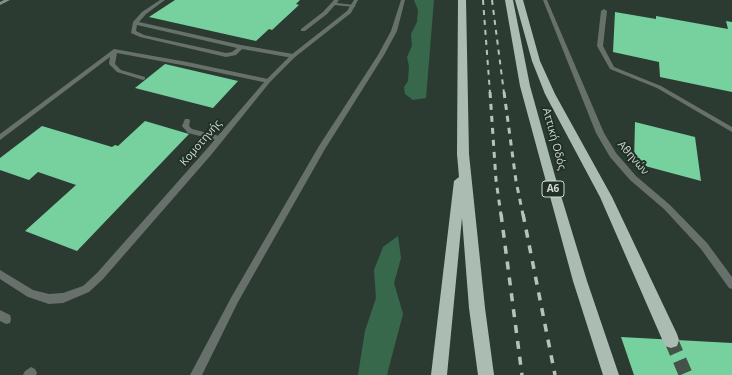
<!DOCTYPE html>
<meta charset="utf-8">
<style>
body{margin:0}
canvas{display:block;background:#2b3b31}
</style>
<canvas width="732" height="375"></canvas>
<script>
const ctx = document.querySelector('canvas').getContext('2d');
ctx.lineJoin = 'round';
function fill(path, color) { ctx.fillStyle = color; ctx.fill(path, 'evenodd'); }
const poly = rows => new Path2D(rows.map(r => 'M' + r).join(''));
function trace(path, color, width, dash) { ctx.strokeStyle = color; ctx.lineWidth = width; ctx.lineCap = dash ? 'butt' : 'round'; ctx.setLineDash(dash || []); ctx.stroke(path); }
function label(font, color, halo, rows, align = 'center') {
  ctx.font = font + ' "Open Sans",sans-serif'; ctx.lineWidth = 4; ctx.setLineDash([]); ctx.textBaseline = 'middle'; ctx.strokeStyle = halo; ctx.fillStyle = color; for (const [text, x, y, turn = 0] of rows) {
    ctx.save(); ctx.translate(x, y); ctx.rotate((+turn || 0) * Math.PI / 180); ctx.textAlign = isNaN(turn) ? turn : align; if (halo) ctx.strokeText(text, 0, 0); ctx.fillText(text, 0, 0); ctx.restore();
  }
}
fill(poly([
 [414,0,434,0,426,98,413,100,405,94,404,87,408,81,409,66,407,57,412,46,411,34,417,22,418,10],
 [398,236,401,258,394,283,403,314,389,367,387,375,358,375,365,331,376,298,374,270,383,247]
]), '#38684c');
fill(poly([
 [175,0,300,0,296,4,299,5,272,30,269,29,256,41,149,17],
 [615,12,656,19,656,16,728,29,726,21,732,22,732,92,660,77,659,62,613,52],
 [165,64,238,81,213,108,135,88],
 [145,121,189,134,77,251,25,231,76,185,38,172,29,180,0,170,0,158,42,126,112,147,115,145,118,146],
 [635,122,695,137,701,181,634,163],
 [621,337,732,343,732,375,634,375]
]), '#77d19e');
trace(poly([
 [671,340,686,375]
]), '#445349', 14, [14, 8]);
fill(poly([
 [160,0,165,0,146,14,139,22,241,45,293,54,296,56,293,58,242,49,236,55,226,57,140,37,131,33,133,22,142,12,160,0],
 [137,25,237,48,232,52,226,53,144,35,136,31,137,25],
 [334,0,339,0,337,3,354,5,356,6,354,7,335,5,327,14,305,31,301,31,301,29,323,12,334,0],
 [604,9,607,11,603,46,614,67,661,86,732,127,732,132,657,88,610,69,597,46,601,11,604,9],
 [114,49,187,62,268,79,271,81,268,83,187,66,117,53,115,64,121,70,145,77,145,79,143,80,117,72,109,64,110,57,0,140,0,134,114,49],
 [185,119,189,119,190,121,189,126,192,129,223,137,224,139,220,141,188,133,182,126,185,119],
 [0,310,10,315,11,319,10,323,6,324,0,321,0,310],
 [31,367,35,369,37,373,36,375,23,375,25,371,31,367]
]), '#68706b');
fill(poly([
 [354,0,358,0,351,13,295,57,270,82,211,155,103,279,89,292,63,303,49,304,28,297,0,279,0,270,33,290,49,294,63,293,83,286,97,273,205,151,266,80,291,55,347,11,354,0],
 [401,0,405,0,397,31,384,55,325,149,238,302,202,375,190,375,232,296,319,146,378,55,391,31,401,0],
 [543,0,547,0,604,133,616,153,636,176,670,205,707,243,732,277,732,289,729,288,701,249,664,209,630,180,610,157,596,133,543,0]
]), '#68706b');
fill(poly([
 [4,0,10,0,0,5,0,2,4,0]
]), '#838f88');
fill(poly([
 [458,0,466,0,469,154,485,308,494,375,478,375,469,308,462,218,447,375,431,375,454,181,459,177,457,154,458,0],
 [505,0,513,0,530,86,555,176,587,281,619,375,603,375,573,281,520,86,505,0],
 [515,0,523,0,540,61,555,94,612,197,677,334,679,340,677,346,671,348,665,346,600,197,545,94,532,61,515,0]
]), '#abbdb2');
trace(poly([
 [483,0,490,93],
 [492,0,504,93]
]), '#b8c2bb', 2, [5, 5]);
trace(poly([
 [490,92,496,180,501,215],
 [504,92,516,181,523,215]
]), '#b8c2bb', 3, [6, 6]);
trace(poly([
 [501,214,522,375],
 [523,214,555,375]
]), '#b8c2bb', 3.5, [8, 8]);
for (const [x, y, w] of [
 [553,189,22]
]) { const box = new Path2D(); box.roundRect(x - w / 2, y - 8, w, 16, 3); ctx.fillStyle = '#213027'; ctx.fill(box); trace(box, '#d0dad3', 1); }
label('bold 10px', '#d0dad3', null, [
 ["Α6",553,189]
]);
label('11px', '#d0dad3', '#213027', [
 ["Αττική Οδός",554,139,75],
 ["Κομοτηνής",201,143,-49],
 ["Αθηνών",633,158,49]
]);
</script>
